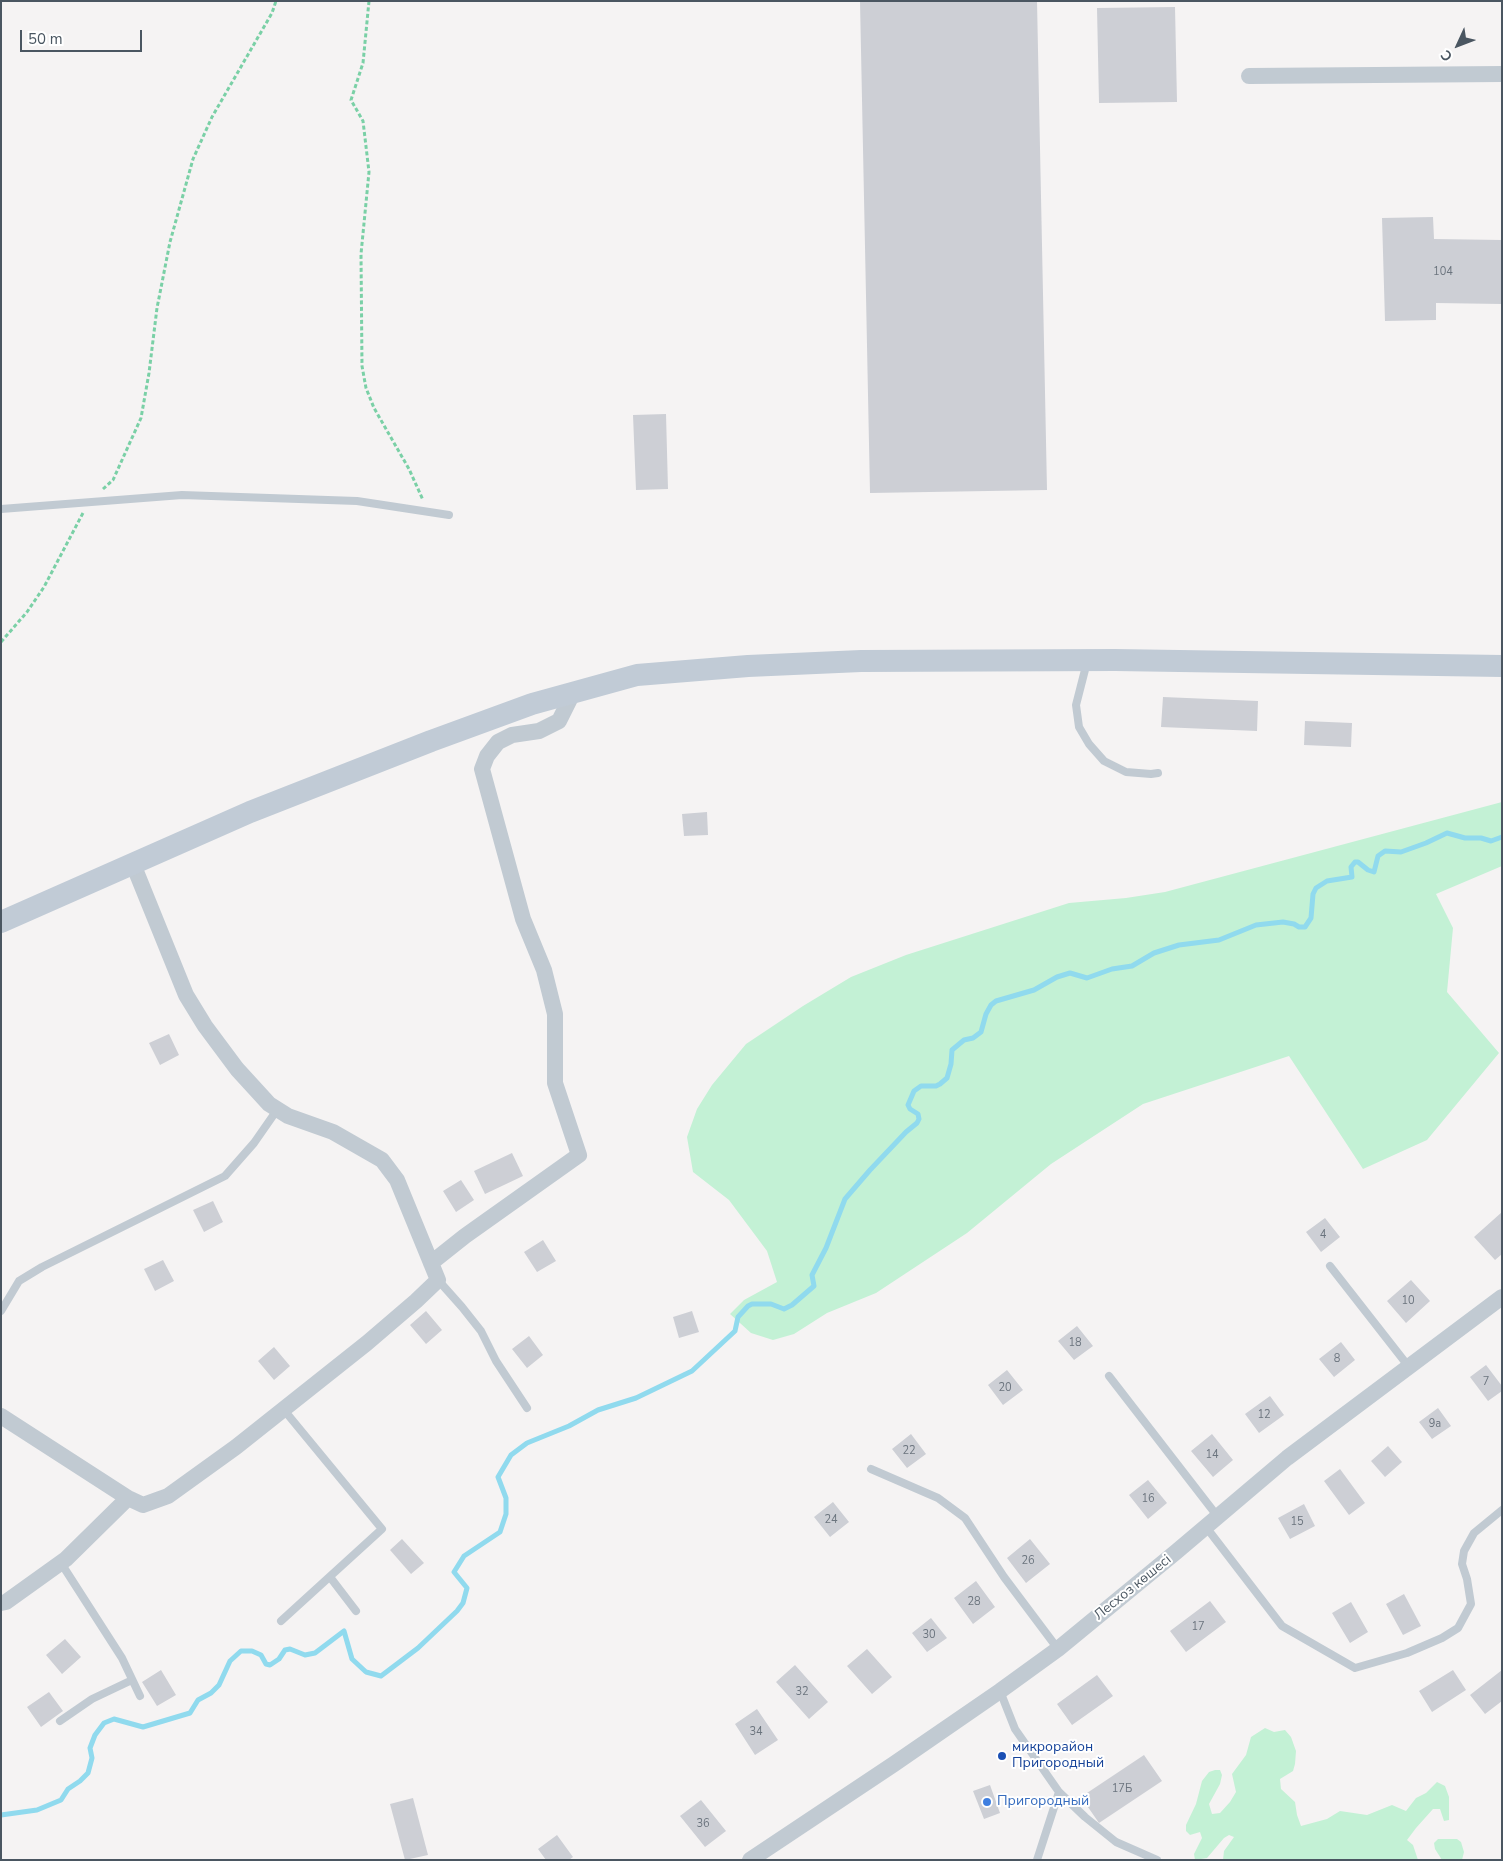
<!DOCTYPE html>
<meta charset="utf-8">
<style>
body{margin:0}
#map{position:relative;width:1503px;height:1861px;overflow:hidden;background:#f5f3f3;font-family:"Nunito Sans",sans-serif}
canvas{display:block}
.frame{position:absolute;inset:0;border:2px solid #4a5661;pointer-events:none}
.north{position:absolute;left:1433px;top:20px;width:50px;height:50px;-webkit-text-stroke:4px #fff;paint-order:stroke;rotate:227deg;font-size:14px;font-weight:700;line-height:20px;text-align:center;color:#4a5661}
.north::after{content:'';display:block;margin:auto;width:18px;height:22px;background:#4a5661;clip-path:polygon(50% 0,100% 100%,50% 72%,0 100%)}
.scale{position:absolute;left:20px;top:30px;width:122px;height:22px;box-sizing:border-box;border:2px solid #4a5661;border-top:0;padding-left:6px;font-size:15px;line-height:18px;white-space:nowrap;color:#4a5661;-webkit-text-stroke:4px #fff;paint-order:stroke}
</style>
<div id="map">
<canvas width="1503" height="1861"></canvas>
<div class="frame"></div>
<div class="north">С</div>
<div class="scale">50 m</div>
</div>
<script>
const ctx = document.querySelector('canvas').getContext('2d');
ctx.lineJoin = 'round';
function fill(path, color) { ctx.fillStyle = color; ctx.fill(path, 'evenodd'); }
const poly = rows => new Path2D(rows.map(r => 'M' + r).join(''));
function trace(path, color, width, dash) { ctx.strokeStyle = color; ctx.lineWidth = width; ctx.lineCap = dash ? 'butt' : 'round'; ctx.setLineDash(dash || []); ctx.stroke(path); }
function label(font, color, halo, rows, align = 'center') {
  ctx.font = font + ' "Nunito Sans",sans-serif'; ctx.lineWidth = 4; ctx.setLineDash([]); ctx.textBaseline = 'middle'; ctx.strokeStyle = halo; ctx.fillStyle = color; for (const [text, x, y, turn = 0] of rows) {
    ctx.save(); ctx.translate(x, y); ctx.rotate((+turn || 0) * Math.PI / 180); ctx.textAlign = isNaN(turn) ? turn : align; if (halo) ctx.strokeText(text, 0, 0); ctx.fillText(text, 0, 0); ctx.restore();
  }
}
fill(poly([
 [1502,802,1502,866,1436,894,1453,928,1447,992,1499,1053,1427,1140,1363,1169,1289,1056,1143,1104,1051,1164,967,1233,876,1293,827,1313,794,1334,773,1340,751,1333,730,1314,744,1300,777,1282,767,1251,729,1200,693,1172,687,1137,697,1109,712,1085,746,1044,803,1006,851,977,906,955,1069,903,1126,898,1165,892],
 [1265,1728,1274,1732,1285,1730,1291,1737,1296,1751,1295,1764,1293,1771,1280,1779,1281,1789,1295,1802,1297,1815,1301,1826,1327,1819,1340,1811,1367,1815,1392,1805,1406,1811,1416,1798,1426,1793,1437,1782,1445,1786,1449,1797,1449,1820,1444,1821,1440,1809,1433,1809,1416,1828,1407,1840,1413,1845,1418,1860,1223,1860,1224,1851,1234,1837,1229,1835,1224,1838,1207,1858,1195,1860,1194,1854,1202,1838,1200,1832,1190,1835,1186,1831,1186,1825,1196,1804,1202,1781,1209,1772,1215,1770,1220,1770,1222,1775,1220,1784,1209,1804,1212,1814,1220,1813,1230,1802,1236,1792,1232,1774,1246,1755,1251,1737],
 [1438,1839,1457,1839,1461,1842,1464,1852,1462,1860,1442,1860,1435,1849,1434,1843]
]), '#c3f1d5');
trace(poly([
 [1,1815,37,1810,61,1800,68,1789,80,1781,88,1773,92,1758,90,1748,95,1735,104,1723,114,1719,143,1727,190,1713,198,1700,211,1693,219,1685,230,1661,241,1651,252,1651,261,1655,266,1664,270,1665,279,1659,285,1650,290,1649,305,1655,315,1653,344,1631,352,1659,366,1672,381,1676,418,1648,457,1611,463,1603,467,1588,454,1572,464,1556,500,1532,506,1514,506,1498,498,1477,511,1455,527,1443,569,1426,598,1410,636,1398,692,1371,735,1331,738,1317,748,1306,752,1304,771,1304,784,1309,792,1305,814,1286,812,1275,826,1248,845,1199,870,1170,906,1132,917,1123,919,1119,918,1114,910,1109,908,1105,914,1091,921,1086,936,1086,940,1084,947,1078,951,1064,952,1050,964,1040,973,1038,981,1032,986,1014,991,1005,996,1001,1034,990,1057,977,1070,973,1087,978,1112,969,1132,966,1154,953,1179,945,1219,940,1256,925,1283,922,1294,924,1299,927,1305,927,1311,918,1313,894,1316,888,1327,881,1352,877,1351,867,1355,862,1358,862,1368,870,1374,872,1378,856,1385,851,1401,852,1426,843,1447,833,1465,838,1481,838,1491,841,1502,837]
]), '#90daee', 5);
fill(poly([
 [860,1,1037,1,1047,490,870,493],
 [1175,7,1177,102,1099,103,1097,8],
 [1433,217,1434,239,1502,240,1502,304,1436,303,1436,320,1385,321,1382,218],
 [666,414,668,489,636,490,633,415],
 [1163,697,1258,701,1257,731,1161,727],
 [1305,721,1352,723,1351,747,1304,745],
 [707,812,708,835,684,836,682,814],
 [169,1034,179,1055,160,1065,149,1043],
 [512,1153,523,1176,485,1194,474,1171],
 [461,1180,474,1200,456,1212,443,1191],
 [213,1201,223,1222,204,1232,193,1210],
 [1502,1212,1502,1254,1495,1260,1474,1237],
 [1325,1218,1340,1237,1321,1252,1306,1232],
 [543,1240,556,1261,537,1272,524,1252],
 [163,1260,174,1281,155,1291,144,1269],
 [1411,1280,1430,1301,1406,1323,1387,1301],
 [426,1311,442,1330,426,1344,410,1325],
 [692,1311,699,1332,679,1338,673,1317],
 [1077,1326,1093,1346,1074,1360,1058,1341],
 [529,1336,543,1355,527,1368,512,1349],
 [1341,1342,1355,1360,1334,1377,1319,1359],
 [274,1347,290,1366,274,1380,258,1361],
 [1486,1365,1502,1386,1502,1391,1488,1401,1470,1377],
 [1007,1370,1023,1390,1003,1405,988,1385],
 [1270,1396,1284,1415,1259,1433,1245,1414],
 [1438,1408,1451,1426,1432,1439,1419,1422],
 [911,1434,926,1454,907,1468,892,1449],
 [1212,1434,1233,1460,1213,1477,1191,1451],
 [1388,1446,1402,1462,1385,1477,1371,1461],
 [1340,1469,1365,1503,1349,1515,1324,1481],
 [1148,1480,1167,1503,1148,1519,1129,1495],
 [833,1502,849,1522,830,1537,814,1517],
 [1304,1504,1315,1526,1290,1539,1278,1518],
 [402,1539,424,1563,411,1574,390,1550],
 [1030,1539,1050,1564,1026,1583,1007,1558],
 [976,1581,995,1607,973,1624,954,1598],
 [1404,1594,1421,1626,1403,1635,1386,1604],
 [1210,1601,1226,1622,1186,1652,1170,1631],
 [1351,1602,1368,1632,1350,1643,1332,1613],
 [931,1618,947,1638,927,1652,912,1633],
 [65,1639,81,1657,62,1674,46,1655],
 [867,1649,892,1677,872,1694,847,1666],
 [795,1665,828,1702,809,1719,776,1682],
 [161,1670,176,1695,157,1706,142,1682],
 [1453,1670,1466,1690,1432,1712,1419,1691],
 [1502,1670,1502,1701,1485,1714,1470,1695],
 [1097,1675,1113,1696,1072,1725,1057,1704],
 [49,1692,63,1711,41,1727,27,1707],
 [757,1709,778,1740,755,1755,735,1724],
 [1144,1755,1162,1781,1099,1823,1081,1797],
 [990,1785,1000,1813,984,1819,973,1791],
 [413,1798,428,1855,405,1860,390,1804],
 [701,1800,726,1831,705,1847,680,1816],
 [557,1835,573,1857,569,1860,546,1860,538,1849]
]), '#cdcfd5');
trace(poly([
 [369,1,363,63,351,100,363,121,369,172,361,254,362,366,366,388,374,408,409,469,423,500],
 [103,489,113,480,141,418,149,373,157,308,170,242,193,159,212,117,272,13,276,1],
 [1,642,27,612,44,587,83,513]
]), '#7ad0a6', 3, [4, 2.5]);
trace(poly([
 [1,509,182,495,357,501,449,515],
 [1087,662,1076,705,1079,727,1089,744,1104,761,1126,772,1151,774,1158,773],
 [1330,1266,1409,1367],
 [438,1280,462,1307,481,1331,496,1361,527,1408],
 [1,1311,19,1281,42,1267,225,1176,254,1143,277,1110],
 [1109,1376,1218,1517],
 [871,1469,938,1498,965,1518,1004,1577,1058,1649],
 [1206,1527,1282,1626,1355,1668,1407,1653,1442,1638,1458,1628,1471,1604,1467,1579,1462,1564,1464,1551,1474,1533,1502,1510],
 [61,1563,122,1658,140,1696],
 [330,1577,356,1611],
 [281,1621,382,1529,284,1410],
 [1000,1691,1015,1729,1059,1792,1085,1817,1116,1842,1157,1860],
 [60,1721,92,1699,132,1680],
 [1037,1860,1059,1792]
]), '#c1cad2', 8);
trace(poly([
 [1249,76,1502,74],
 [431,1263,465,1236,579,1155,555,1083,555,1014,544,970,523,919,482,769,487,756,498,742,512,735,539,731,559,721,573,693],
 [1,1416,128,1498,143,1505,168,1496,236,1447,367,1343,416,1301,438,1280,397,1180,382,1160,333,1132,288,1116,269,1104,237,1069,205,1026,186,995,133,864],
 [1,1603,6,1602,66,1559,128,1498],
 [750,1860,894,1764,1000,1691,1058,1649,1176,1552,1287,1458,1502,1297]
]), '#c1cad2', 16);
trace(poly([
 [1,922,250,812,431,741,532,704,637,675,748,666,861,661,1115,660,1502,666]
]), '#c1cbd6', 22);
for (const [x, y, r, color] of [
 [1002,1756,5,"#1a4fb4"],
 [987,1802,5,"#3f7fe0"]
]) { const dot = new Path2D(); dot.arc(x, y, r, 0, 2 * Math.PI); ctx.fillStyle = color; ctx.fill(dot); trace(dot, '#fff', 2); }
label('11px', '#6b747e', null, [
 ["104",1443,272],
 ["4",1323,1235],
 ["10",1408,1301],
 ["18",1075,1343],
 ["8",1337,1359],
 ["7",1486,1382],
 ["20",1005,1388],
 ["12",1264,1415],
 ["9а",1435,1424],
 ["22",909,1451],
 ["14",1212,1455],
 ["16",1148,1499],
 ["24",831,1520],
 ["15",1297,1522],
 ["26",1028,1561],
 ["28",974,1602],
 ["17",1198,1627],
 ["30",929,1635],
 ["32",802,1692],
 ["34",756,1732],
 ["17Б",1122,1789],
 ["36",703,1824]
]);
label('14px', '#4a5661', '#fff', [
 ["Лесхоз көшесі",1133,1588,-39]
]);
label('14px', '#164399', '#fff', [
 ["микрорайон",1012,1748],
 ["Пригородный",1012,1764]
], 'left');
label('14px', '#366cbe', '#fff', [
 ["Пригородный",997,1802]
], 'left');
</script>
